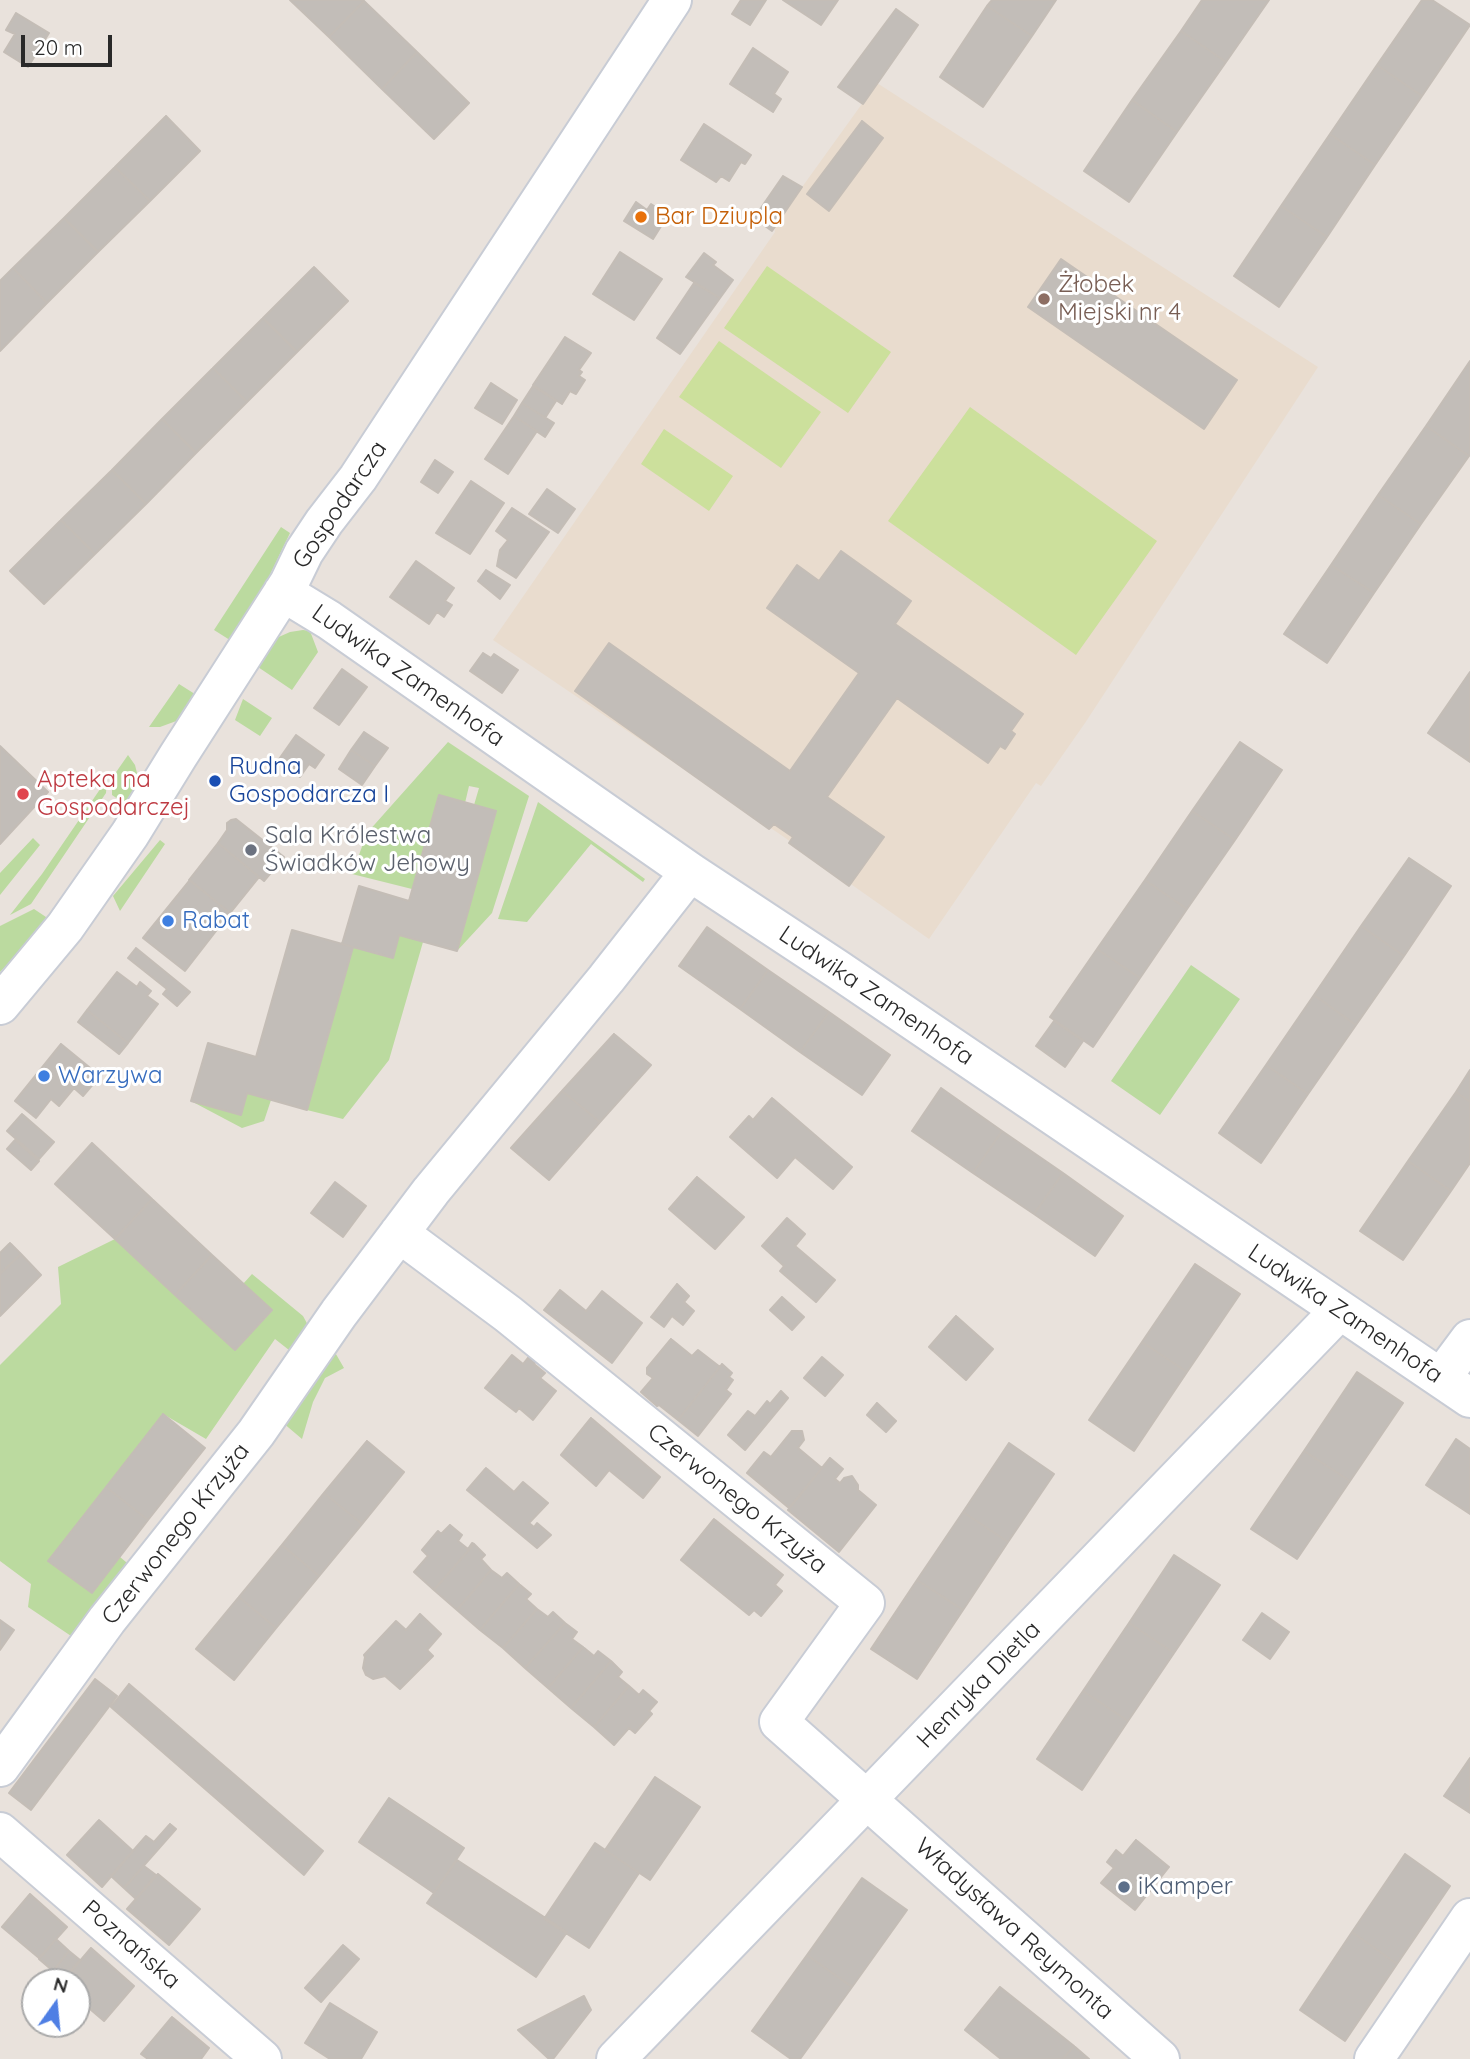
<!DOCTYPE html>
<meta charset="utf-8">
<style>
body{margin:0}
#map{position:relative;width:1470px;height:2059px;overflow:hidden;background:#e9e2dc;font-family:Quicksand,sans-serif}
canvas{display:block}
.north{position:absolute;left:21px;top:1968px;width:70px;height:70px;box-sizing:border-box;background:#fff;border:2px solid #a9a9a9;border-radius:50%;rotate:15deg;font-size:19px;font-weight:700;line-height:28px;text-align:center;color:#292929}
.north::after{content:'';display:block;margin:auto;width:24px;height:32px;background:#4f7fe4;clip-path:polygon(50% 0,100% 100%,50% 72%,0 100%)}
.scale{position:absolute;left:21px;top:35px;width:91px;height:32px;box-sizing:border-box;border:4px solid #292929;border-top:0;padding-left:9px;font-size:21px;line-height:24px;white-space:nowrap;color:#292929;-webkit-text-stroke:5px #fff;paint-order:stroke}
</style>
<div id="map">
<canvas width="1470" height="2059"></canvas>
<div class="north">N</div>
<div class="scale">20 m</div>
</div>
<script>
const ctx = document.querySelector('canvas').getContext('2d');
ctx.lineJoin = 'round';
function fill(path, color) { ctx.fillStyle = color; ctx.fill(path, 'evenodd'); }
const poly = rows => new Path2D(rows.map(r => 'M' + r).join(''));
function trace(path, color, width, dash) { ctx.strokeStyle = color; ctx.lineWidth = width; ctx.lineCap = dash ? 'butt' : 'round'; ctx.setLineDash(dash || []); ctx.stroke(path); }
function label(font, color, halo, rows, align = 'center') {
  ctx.font = font + ' Quicksand,sans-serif'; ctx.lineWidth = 6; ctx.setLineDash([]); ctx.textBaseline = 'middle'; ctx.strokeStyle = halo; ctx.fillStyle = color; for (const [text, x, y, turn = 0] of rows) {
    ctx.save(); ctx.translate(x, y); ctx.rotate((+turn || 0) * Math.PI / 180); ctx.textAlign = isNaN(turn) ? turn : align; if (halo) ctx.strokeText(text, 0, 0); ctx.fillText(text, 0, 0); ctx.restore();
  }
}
fill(poly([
 [877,83,1318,367,1085,723,1041,786,1036,783,929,939,781,835,493,640,775,232,774,226]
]), '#e9dcce');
fill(poly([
 [281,527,290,533,254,608,233,642,214,630],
 [303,630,310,631,318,652,292,690,255,665,272,640,290,632],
 [179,684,198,696,179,720,160,727,149,727],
 [243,699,272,718,260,736,235,720],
 [448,742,529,796,492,913,457,951,496,812,474,805,479,788,469,786,465,803,439,795,412,889,352,874,367,833],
 [128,755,135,765,139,781,137,794,130,807,112,795,112,778],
 [107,779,106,793,31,904,10,915,42,874],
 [538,802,645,879,643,882,591,844,527,922,498,919],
 [33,838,40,845,0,895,0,873],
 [160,840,165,844,120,911,113,896],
 [34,909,52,921,0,972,0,926],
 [399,935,423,942,389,1060,343,1119,307,1110,353,947,392,958],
 [1191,965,1240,999,1160,1115,1111,1081],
 [247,1093,271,1100,264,1121,242,1128,191,1101],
 [115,1239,235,1350,272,1311,243,1284,252,1274,303,1316,309,1327,294,1354,275,1339,206,1439,163,1414,48,1561,92,1593,120,1557,132,1567,77,1640,28,1607,31,1584,0,1561,0,1365,61,1304,58,1267],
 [329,1342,344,1368,325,1378,313,1402,302,1439,282,1422,328,1364,325,1353]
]), '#bbda9f');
fill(poly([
 [767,266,891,352,848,413,724,328],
 [719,341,821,412,781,468,679,397],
 [970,407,1157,541,1076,655,888,521],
 [664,429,733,476,709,511,641,464]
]), '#cce09c');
const building = poly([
 [290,0,362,0,364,1,329,37,290,0],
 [741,0,766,0,750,25,732,14,741,0],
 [783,0,838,0,821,25,783,0],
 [992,0,1056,0,1032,36,987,6,992,0],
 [1202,0,1269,0,1226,62,1181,31,1202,0],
 [1422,0,1432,0,1470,25,1422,96,1377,65,1422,0],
 [364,1,417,52,382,89,329,37,364,1],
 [987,6,1032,36,983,107,940,77,987,6],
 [896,9,918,25,863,104,838,87,896,9],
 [16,13,49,33,28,67,4,52,15,34,6,30,16,13],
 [1181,31,1226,62,1177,132,1132,100,1181,31],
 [753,48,788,72,774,94,781,99,773,112,730,84,753,48],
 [417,52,469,103,434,139,382,89,417,52],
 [1377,65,1422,96,1375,165,1330,134,1377,65],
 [1132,100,1177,132,1129,202,1084,171,1132,100],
 [166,116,200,151,150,201,115,167,166,116],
 [862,121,883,138,829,211,807,194,862,121],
 [704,124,751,155,745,164,741,162,729,181,721,176,716,182,681,160,704,124],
 [1330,134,1375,165,1327,237,1281,206,1330,134],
 [115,167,150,201,98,252,64,218,115,167],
 [783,176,802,187,772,231,754,218,783,176],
 [636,202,647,210,651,204,668,215,653,239,624,221,636,202],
 [1281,206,1327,237,1279,307,1234,276,1281,206],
 [64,218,98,252,47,303,13,268,64,218],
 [620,252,662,279,634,320,593,294,620,252],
 [704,253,716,262,713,265,733,280,720,298,686,277,704,253],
 [1061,259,1237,380,1204,429,1028,307,1061,259],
 [314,267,348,301,297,352,263,318,314,267],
 [13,268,47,303,0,351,0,281,13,268],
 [694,283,720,298,680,354,657,338,694,283],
 [263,318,297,352,247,402,213,368,263,318],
 [565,337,591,353,579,370,582,372,579,376,585,380,576,394,570,391,562,404,533,385,565,337],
 [1470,361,1470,454,1469,456,1426,426,1470,361],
 [213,368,247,402,196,453,162,419,213,368],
 [491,383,517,400,502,424,475,408,491,383],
 [533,386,556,401,545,418,522,403,533,386],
 [522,403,554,423,545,437,514,416,522,403],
 [514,416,537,431,508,474,485,459,514,416],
 [162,419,196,453,146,504,112,470,162,419],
 [1426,426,1469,456,1421,524,1378,495,1426,426],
 [435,460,453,472,438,493,421,482,435,460],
 [112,470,146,504,95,554,61,520,112,470],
 [471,481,504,503,470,554,436,533,471,481],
 [547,489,575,509,558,533,529,514,547,489],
 [1378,495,1421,524,1374,593,1331,565,1378,495],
 [512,508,549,532,516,578,497,566,500,550,508,540,496,531,512,508],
 [61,520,95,554,44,604,10,571,61,520],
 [841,551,911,601,895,624,1023,714,1011,731,1015,734,1005,749,1000,746,988,763,897,698,827,797,884,837,849,886,789,843,793,837,774,824,769,829,575,691,609,643,790,771,859,673,767,608,797,565,819,581,841,551],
 [416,561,454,588,445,601,452,605,444,617,437,612,429,624,390,597,416,561],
 [1331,565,1374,593,1327,663,1284,634,1331,565],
 [486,570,510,585,500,599,478,581,486,570],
 [483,653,491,658,494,654,518,670,502,693,470,671,483,653],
 [342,669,367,687,339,725,314,708,342,669],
 [1470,672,1470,762,1428,733,1470,672],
 [364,732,388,748,375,766,351,750,364,732],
 [296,735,324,755,315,768,309,764,300,777,277,762,296,735],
 [1240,742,1282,770,1235,840,1192,811,1240,742],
 [0,746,48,792,0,844,0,746],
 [351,750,375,766,362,785,339,769,351,750],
 [439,795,496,811,457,951,399,935,393,958,342,944,359,886,409,901,439,795],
 [1192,811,1235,840,1187,909,1145,880,1192,811],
 [236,819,284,857,264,881,218,843,227,830,227,823,231,820,236,819],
 [218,843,259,877,230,913,189,880,218,843],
 [1409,858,1451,886,1404,956,1361,926,1409,858],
 [190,880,230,913,185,971,143,938,190,880],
 [1145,880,1187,909,1140,978,1097,949,1145,880],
 [1361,926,1404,956,1356,1025,1314,995,1361,926],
 [707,927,768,970,740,1009,679,966,707,927],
 [292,930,353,947,307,1110,247,1093,241,1115,191,1101,208,1043,256,1057,292,930],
 [136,948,190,992,177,1006,163,994,167,989,128,958,136,948],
 [1097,949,1140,978,1093,1047,1050,1017,1097,949],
 [768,970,829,1012,800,1052,740,1009,768,970],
 [117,972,137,987,140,982,151,991,147,996,158,1004,128,1043,87,1010,117,972],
 [1314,995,1356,1025,1308,1094,1266,1065,1314,995],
 [87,1010,128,1043,119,1054,78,1022,87,1010],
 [829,1012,890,1055,862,1095,800,1052,829,1012],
 [1054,1021,1083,1041,1065,1067,1036,1046,1054,1021],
 [614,1034,651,1065,600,1122,562,1091,614,1034],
 [61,1044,100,1076,83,1096,74,1088,59,1106,51,1099,36,1118,15,1101,61,1044],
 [1266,1065,1308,1094,1261,1163,1219,1133,1266,1065],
 [1470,1070,1470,1102,1456,1092,1470,1070],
 [941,1088,1002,1131,973,1173,912,1131,941,1088],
 [562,1091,600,1122,549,1180,511,1148,562,1091],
 [1456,1092,1470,1102,1470,1163,1451,1191,1408,1161,1456,1092],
 [772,1098,852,1167,833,1189,795,1157,777,1178,730,1137,749,1116,753,1120,772,1098],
 [22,1114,54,1142,39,1159,7,1131,22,1114],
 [1002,1131,1063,1173,1034,1214,973,1173,1002,1131],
 [15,1140,39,1161,31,1170,7,1149,15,1140],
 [92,1143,152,1199,115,1239,55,1184,92,1143],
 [1408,1161,1451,1191,1403,1260,1360,1231,1408,1161],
 [1063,1173,1123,1216,1095,1256,1034,1214,1063,1173],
 [697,1177,744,1217,715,1249,669,1209,697,1177],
 [335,1182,366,1206,343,1237,311,1213,335,1182],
 [152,1199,212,1255,175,1295,115,1239,152,1199],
 [787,1218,805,1234,795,1246,835,1280,816,1302,780,1271,784,1266,762,1246,787,1218],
 [10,1243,21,1254,0,1274,0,1253,10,1243],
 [21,1254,41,1275,0,1316,0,1274,21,1254],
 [212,1255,272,1310,235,1350,175,1295,212,1255],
 [1195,1264,1240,1294,1187,1372,1142,1342,1195,1264],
 [677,1284,689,1296,684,1302,694,1311,683,1325,672,1316,664,1327,651,1317,677,1284],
 [560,1290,586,1311,602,1291,642,1323,612,1363,544,1310,560,1290],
 [782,1297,804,1317,792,1330,770,1310,782,1297],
 [956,1316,993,1349,966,1380,929,1347,956,1316],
 [671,1339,692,1356,698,1350,720,1367,678,1420,659,1405,657,1406,641,1392,653,1378,647,1374,647,1368,671,1339],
 [1142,1342,1187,1372,1134,1451,1089,1420,1142,1342],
 [531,1354,538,1359,534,1364,545,1373,540,1378,556,1391,533,1420,519,1408,516,1412,485,1388,512,1355,523,1364,531,1354],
 [822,1357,843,1375,825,1396,804,1378,822,1357],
 [722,1364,732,1373,729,1377,733,1380,726,1390,731,1394,698,1436,678,1420,722,1364],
 [1357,1372,1403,1403,1350,1481,1304,1451,1357,1372],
 [781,1391,788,1398,745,1450,728,1435,748,1411,755,1416,767,1401,770,1404,781,1391],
 [877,1403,896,1421,886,1432,867,1415,877,1403],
 [163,1414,205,1448,148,1520,106,1487,163,1414],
 [591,1418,660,1477,643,1498,609,1470,596,1486,561,1455,591,1418],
 [792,1431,802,1431,804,1440,798,1448,822,1468,789,1508,747,1473,764,1452,771,1457,792,1431],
 [1456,1439,1470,1449,1470,1514,1426,1485,1456,1439],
 [367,1441,404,1472,362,1524,324,1493,367,1441],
 [1009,1443,1054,1474,1008,1542,963,1512,1009,1443],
 [1304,1451,1350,1481,1297,1559,1251,1529,1304,1451],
 [830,1458,843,1469,835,1479,840,1483,844,1478,852,1476,858,1485,858,1490,876,1505,839,1552,788,1510,830,1458],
 [486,1468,514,1492,523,1482,548,1503,529,1523,534,1527,537,1523,551,1535,537,1548,467,1490,486,1468],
 [106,1487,148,1520,92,1593,48,1561,106,1487],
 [324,1493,362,1524,319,1576,282,1545,324,1493],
 [963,1512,1008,1542,963,1610,917,1580,963,1512],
 [714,1519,783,1575,775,1585,782,1591,761,1616,754,1610,749,1615,681,1560,714,1519],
 [450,1525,462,1535,458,1541,468,1549,472,1543,474,1544,434,1590,414,1572,428,1556,422,1550,438,1531,441,1534,450,1525],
 [474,1544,485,1555,481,1559,491,1570,457,1610,434,1590,474,1544],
 [282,1545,319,1576,276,1628,239,1597,282,1545],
 [1174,1555,1220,1585,1174,1653,1129,1623,1174,1555],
 [491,1570,502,1578,507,1573,519,1584,480,1630,457,1610,491,1570],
 [917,1580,963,1610,917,1679,871,1649,917,1580],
 [519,1584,531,1594,526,1599,537,1609,503,1648,480,1630,519,1584],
 [239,1597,276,1628,234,1680,196,1649,239,1597],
 [537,1609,548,1617,553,1612,565,1623,525,1668,503,1648,537,1609],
 [1262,1613,1289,1632,1270,1659,1243,1640,1262,1613],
 [420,1614,441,1634,427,1650,433,1656,400,1689,385,1676,373,1679,366,1675,363,1668,365,1657,364,1655,396,1621,406,1630,420,1614],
 [0,1620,14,1630,0,1650,0,1620],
 [565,1623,577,1632,572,1639,583,1647,548,1688,525,1668,565,1623],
 [1129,1623,1174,1653,1128,1721,1083,1691,1129,1623],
 [583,1647,594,1656,598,1651,611,1661,571,1708,548,1688,583,1647],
 [611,1661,622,1672,618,1677,629,1686,594,1727,571,1708,611,1661],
 [95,1679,117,1696,31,1810,9,1793,95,1679],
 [129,1684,323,1851,304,1875,111,1707,129,1684],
 [629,1686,639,1695,643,1690,657,1702,649,1711,652,1714,635,1733,629,1728,614,1745,594,1727,629,1686],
 [1083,1691,1128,1721,1082,1790,1037,1759,1083,1691],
 [1470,1758,1470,1813,1444,1796,1470,1758],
 [655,1777,700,1807,650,1880,605,1850,655,1777],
 [389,1798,464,1848,434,1893,359,1842,389,1798],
 [99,1820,133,1851,102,1887,67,1855,99,1820],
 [170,1824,176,1829,124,1888,111,1876,146,1836,154,1842,170,1824],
 [1136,1840,1169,1867,1135,1910,1101,1883,1114,1868,1107,1862,1116,1850,1123,1856,1136,1840],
 [595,1843,639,1873,589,1948,544,1919,595,1843],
 [1405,1854,1450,1886,1397,1964,1352,1932,1405,1854],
 [457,1860,567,1932,536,1977,427,1903,457,1860],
 [144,1866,156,1875,136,1899,124,1888,144,1866],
 [158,1874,200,1909,169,1945,127,1909,158,1874],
 [862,1878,907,1910,852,1987,807,1955,862,1878],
 [30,1894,67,1927,39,1958,2,1927,30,1894],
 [1352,1932,1397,1964,1345,2041,1300,2010,1352,1932],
 [56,1939,69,1951,53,1971,39,1959,56,1939],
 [343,1945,359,1959,321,2002,305,1988,343,1945],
 [91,1948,134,1986,104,2021,77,1998,77,1982,62,1982,91,1948],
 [69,1951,80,1960,63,1980,53,1971,69,1951],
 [807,1955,852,1987,800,2059,791,2059,752,2031,807,1955],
 [1000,1987,1074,2046,1063,2059,1001,2059,965,2030,1000,1987],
 [584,1996,591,2010,553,2059,549,2059,518,2030,584,1996],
 [330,2003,377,2032,361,2059,330,2059,305,2043,330,2003],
 [172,2017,209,2048,201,2059,148,2059,141,2054,172,2017],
 [1074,2046,1089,2059,1063,2059,1074,2046]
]);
fill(building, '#c2bdb8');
trace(building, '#c4bdb6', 2);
const minor = poly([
 [283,592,329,620,690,872,837,969,1470,1398],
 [0,1005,65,927,130,834,178,756,289,583,304,552,324,522,358,478,672,0],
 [399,1233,508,1314,865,1603,779,1722,1160,2059],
 [1441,1378,1470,1339],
 [0,1767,107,1620,256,1433,339,1313,431,1191,606,979,690,872],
 [0,1832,262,2059],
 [616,2059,1340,1310],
 [1374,2059,1470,1918]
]);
trace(minor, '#c8ccd5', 42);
trace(minor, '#fff', 38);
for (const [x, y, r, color] of [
 [641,217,7,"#e8710a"],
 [1044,299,7,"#8d6e63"],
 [215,781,7,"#1a4fb4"],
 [23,794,7,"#e0444e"],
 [251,850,7,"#6b7280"],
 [168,921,7,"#3f7fe0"],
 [44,1076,7,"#3f7fe0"],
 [1124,1887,7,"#5c6f8a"]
]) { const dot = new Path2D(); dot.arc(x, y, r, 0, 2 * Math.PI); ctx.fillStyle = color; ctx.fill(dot); trace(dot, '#fff', 2.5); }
label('24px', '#c56008', '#fff', [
 ["Bar Dziupla",655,217]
], 'left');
label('24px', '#785e54', '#fff', [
 ["Żłobek",1058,285],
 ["Miejski nr 4",1058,313]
], 'left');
label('24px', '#292929', '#fff', [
 ["Gospodarcza",340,505,-56],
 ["Ludwika Zamenhofa",408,676,35],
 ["Ludwika Zamenhofa",876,996,34],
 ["Ludwika Zamenhofa",1345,1314,34],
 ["Czerwonego Krzyża",737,1499,39],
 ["Czerwonego Krzyża",176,1534,-52],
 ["Henryka Dietla",979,1685,-46],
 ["Władysława Reymonta",1014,1929,42],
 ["Poznańska",131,1945,41]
]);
label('24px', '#164399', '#fff', [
 ["Rudna",229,767],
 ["Gospodarcza I",229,795]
], 'left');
label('24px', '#be3a42', '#fff', [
 ["Apteka na",37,780],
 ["Gospodarczej",37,808]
], 'left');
label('24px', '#5b616d', '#fff', [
 ["Sala Królestwa",265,836],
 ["Świadków Jehowy",265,864]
], 'left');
label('24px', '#366cbe', '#fff', [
 ["Rabat",182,921],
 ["Warzywa",58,1076]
], 'left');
label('24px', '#4e5e75', '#fff', [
 ["iKamper",1138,1887]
], 'left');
</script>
